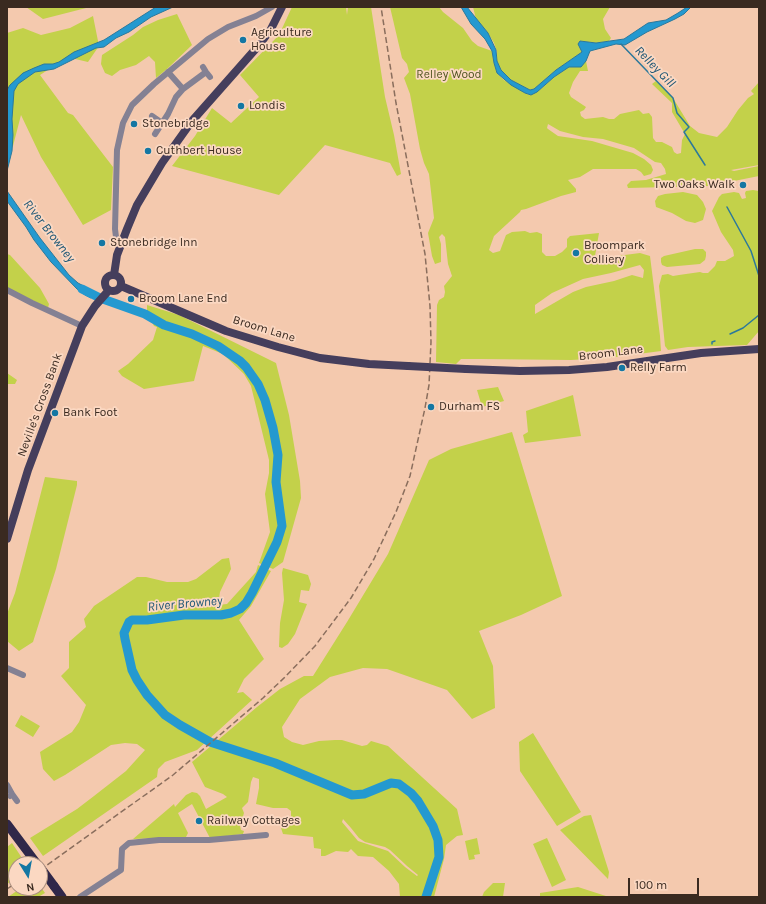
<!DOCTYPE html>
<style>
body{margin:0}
#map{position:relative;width:766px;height:904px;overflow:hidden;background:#f4c9ae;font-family:Karla,sans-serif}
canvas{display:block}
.frame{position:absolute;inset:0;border:8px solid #3a2a20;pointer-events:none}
.north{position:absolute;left:8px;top:856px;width:40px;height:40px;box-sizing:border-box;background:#fbd8c2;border:1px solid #ae9281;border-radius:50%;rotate:169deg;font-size:11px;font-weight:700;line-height:16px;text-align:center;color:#3a2a20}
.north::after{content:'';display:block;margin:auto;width:14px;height:18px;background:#1477a3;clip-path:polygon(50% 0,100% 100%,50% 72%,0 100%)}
.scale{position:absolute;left:628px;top:878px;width:71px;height:18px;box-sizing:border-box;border:2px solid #3a2a20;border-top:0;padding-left:5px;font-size:12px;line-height:14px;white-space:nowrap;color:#3a2a20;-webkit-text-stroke:3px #fbd8c2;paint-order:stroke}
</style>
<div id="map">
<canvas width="766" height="904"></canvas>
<div class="frame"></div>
<div class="north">N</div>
<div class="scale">100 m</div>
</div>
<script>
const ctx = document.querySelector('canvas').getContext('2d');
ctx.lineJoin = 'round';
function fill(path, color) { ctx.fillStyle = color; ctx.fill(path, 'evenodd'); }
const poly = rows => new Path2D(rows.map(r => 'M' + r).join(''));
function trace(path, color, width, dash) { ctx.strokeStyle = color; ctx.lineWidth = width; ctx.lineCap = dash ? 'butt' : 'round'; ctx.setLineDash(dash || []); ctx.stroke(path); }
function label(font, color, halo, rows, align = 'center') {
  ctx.font = font + ' Karla,sans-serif'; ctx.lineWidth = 3.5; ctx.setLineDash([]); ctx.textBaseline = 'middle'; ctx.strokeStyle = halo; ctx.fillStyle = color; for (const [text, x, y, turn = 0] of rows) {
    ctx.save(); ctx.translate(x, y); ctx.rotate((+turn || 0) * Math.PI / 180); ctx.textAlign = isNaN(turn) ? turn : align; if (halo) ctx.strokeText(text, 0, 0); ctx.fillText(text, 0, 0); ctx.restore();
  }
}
fill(poly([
 [26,7,90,7,43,19],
 [292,7,346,7,347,15,348,7,371,7,385,97,394,135,401,174,397,176,390,163,325,145,279,195,172,166,195,136,212,108,231,123,259,97,240,75,279,35],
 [390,7,439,7,443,12,463,28,472,41,478,46,492,51,494,63,497,73,504,80,525,93,530,95,542,88,554,77,569,67,579,67,586,61,588,71,580,71,573,82,569,93,571,97,586,107,584,110,580,112,581,116,585,119,603,117,609,119,614,119,620,114,639,110,643,114,649,113,652,117,653,138,656,142,662,142,672,147,674,152,677,154,681,153,682,140,685,134,672,112,672,103,652,84,656,81,673,98,690,126,699,133,717,137,727,127,738,110,748,98,754,94,751,91,759,82,759,165,731,170,734,171,759,166,759,176,709,186,628,188,627,185,631,181,646,180,666,174,665,169,661,163,655,162,634,148,603,139,583,137,560,131,548,124,547,128,548,129,558,136,592,141,633,153,644,159,651,165,653,170,651,174,644,176,641,172,636,169,593,169,580,177,568,180,576,189,576,192,561,196,526,209,521,210,520,212,494,236,489,250,493,253,500,251,506,235,512,232,525,231,530,233,537,232,542,234,542,252,546,256,555,256,562,252,567,247,567,239,570,236,599,233,595,256,617,256,640,253,650,256,660,336,661,351,608,358,571,360,481,359,461,359,456,364,436,362,437,305,439,300,444,297,445,292,444,286,452,276,448,264,445,237,442,234,439,237,441,244,441,262,435,264,432,256,428,233,434,218,429,174,424,163,420,149,410,94,404,78,409,72,407,64,402,58],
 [640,265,644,270,643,278,632,275,614,281,586,287,573,292,535,314,535,305,552,293,583,279,611,273],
 [473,7,610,7,603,19,605,29,611,38,609,41,596,43,580,41,582,52,556,70,534,89,530,90,511,80,501,70,497,61,497,52,494,43,488,33,476,19],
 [177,14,192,45,167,69,156,78,155,62,149,56,136,65,120,70,112,76,105,73,101,64,102,55,133,35,143,27,158,20],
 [93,16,99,46,88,62,71,58,54,66,40,75,68,113,73,115,113,167,111,210,83,225,41,157,21,115,13,146,7,157,7,33,23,28,41,35,70,28],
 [753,190,759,191,759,331,747,345,688,347,668,350,665,346,659,286,662,275,668,274,673,276,679,275,700,272,703,273,708,273,715,266,717,261,725,261,734,256,733,250,721,232,712,211,719,197,722,194,734,192,739,193,742,199,746,198,745,193,746,191],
 [683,192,697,195,703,202,706,209,703,220,695,223,686,221,672,213,656,207,655,201,658,196,665,194],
 [695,249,703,249,706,252,706,256,705,260,700,264,667,267,662,265,661,262,661,258,664,256],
 [7,254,10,255,40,288,49,304,48,308,7,288],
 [147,305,179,315,276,363,289,415,300,481,301,498,283,562,273,569,259,563,270,532,265,494,269,473,269,460,251,386,244,374,223,354,203,346,194,381,144,389,122,376,118,371,128,364,153,340,157,327,154,326,147,312],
 [7,373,17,380,15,384,7,384],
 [498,387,504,401,482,407,477,390],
 [573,395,581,436,525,443,523,435,528,432,526,411],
 [512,432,562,596,521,615,479,631,493,666,495,708,472,719,447,690,387,669,363,668,330,677,300,699,282,727,284,737,292,742,303,745,319,741,335,740,342,740,362,746,367,745,371,741,388,746,457,809,463,835,457,836,446,845,444,859,434,897,400,897,399,884,389,871,373,857,358,856,351,849,348,852,336,851,325,856,321,856,321,849,314,848,313,837,283,834,281,828,284,827,289,821,291,816,291,811,287,808,273,808,256,804,259,788,259,779,253,777,251,782,248,802,242,808,244,813,240,826,241,830,244,831,243,834,210,838,192,804,178,813,188,833,186,837,133,839,174,804,175,807,186,795,192,792,197,793,200,796,206,809,227,797,223,794,205,787,192,762,257,707,280,689,304,676,313,676,347,622,388,554,429,460,451,449],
 [343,819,351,828,359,838,365,842,385,847,390,850,407,866,418,875,417,876,405,867,388,851,358,841,342,822],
 [45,477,77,481,77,485,56,569,33,642,19,651,7,641,7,614,15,593,24,559],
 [229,558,231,569,220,592,218,605,227,604,256,572,258,565,271,571,251,606,239,620,264,659,244,679,237,693,243,692,252,700,197,750,165,762,158,769,157,777,43,856,30,838,77,809,94,796,126,771,145,750,137,744,125,743,111,745,65,775,54,781,43,769,40,752,72,732,79,722,86,705,61,676,69,668,69,642,86,627,84,619,94,606,137,577,146,577,167,582,188,582,196,579,222,559],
 [283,568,308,575,311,584,309,591,301,590,299,602,307,604,295,634,288,644,282,648,279,647,280,623,284,600,282,573],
 [21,715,40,726,33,737,15,726],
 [533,733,581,812,557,826,520,771,519,742],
 [591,815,609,872,608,879,560,830,584,816],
 [477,838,480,854,474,855,475,859,469,860,465,841],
 [547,838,566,880,552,887,533,844],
 [12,843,26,864,16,864,16,878,7,884,7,847],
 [493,883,505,883,503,897,482,897,484,892],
 [40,886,45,893,38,897,8,897,21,888,40,888],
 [578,887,609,897,540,897,540,893]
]), '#c3d14a');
const water = poly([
 [156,7,173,7,151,17,129,32,116,38,104,47,96,48,54,69,35,72,18,84,14,91,12,119,13,135,12,151,7,171,7,90,10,85,23,73,34,68,44,64,53,64,59,62,74,52,104,40,156,7],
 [461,7,467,7,488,33,496,50,497,61,501,70,511,80,530,90,534,89,556,70,582,52,578,44,580,41,596,43,624,39,648,23,666,20,678,13,687,7,691,7,684,14,675,19,647,32,625,45,616,44,590,51,586,61,581,67,569,67,554,77,537,92,531,95,525,93,511,85,497,73,494,63,492,51,485,39,471,24,461,7],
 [7,191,40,238,69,275,78,283,95,292,91,298,85,295,77,289,51,262,34,240,26,227,7,201,7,191]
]);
fill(water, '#2499d0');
trace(water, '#2b789b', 1);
trace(poly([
 [621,44,673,98,677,113,689,127,684,132,705,165],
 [727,207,751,251,759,276],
 [730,334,743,328,759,315],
 [712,344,712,342,715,341]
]), '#2b789b', 1.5);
trace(poly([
 [82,289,100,298,145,314,164,325,192,334,218,346,240,361,246,367,258,384,265,400,273,428,278,455,276,482,282,526,277,542,252,593,246,603,240,609,231,613,221,615,184,615,147,620,132,620,129,622,124,633,125,639,132,670,137,680,147,695,165,715,180,725,210,742,275,763,352,795,364,794,391,783,399,784,411,793,418,801,433,826,438,840,439,857,426,897]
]), '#2499d0', 9);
trace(poly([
 [203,67,206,72,210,77],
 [168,72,183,89],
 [152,116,162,123],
 [155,134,168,114,176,97,183,89,206,72],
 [121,243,116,237,115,229,117,150,123,123,132,105,154,84,208,39,228,27,256,16,272,7],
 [7,290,32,303,82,326],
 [7,668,23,675],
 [7,785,12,794,10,796],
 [12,794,17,801],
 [80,897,121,870,122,849,129,843,159,840,209,840,266,835]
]), '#848193', 6);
trace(poly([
 [114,275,117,255,127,229,137,205,162,163,192,121,260,44,271,29,282,7],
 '105 283a8 8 0 1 1 16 0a8 8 0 1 1-16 0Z',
 [121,286,226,331,278,347,320,358,369,364,408,366],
 [466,369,520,371,569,370,607,367,701,353,759,349],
 [7,539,28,470,82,326,95,306,109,290]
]), '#453e5c', 8);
trace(poly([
 [7,824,37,864],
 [54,886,62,897]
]), '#302749', 9);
trace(poly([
 [40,870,173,775,263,698,285,677,315,646,351,598,374,559,396,512,410,476,425,408,429,385,431,342,430,306,425,254,396,103,381,7],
 [7,889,16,883]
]), '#8a6e5d', 1.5, [6, 3]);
trace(poly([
 [408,366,466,369]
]), '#453e5c', 8);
trace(poly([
 [40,867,54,886]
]), '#302749', 9);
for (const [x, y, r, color] of [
 [243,40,4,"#1477a3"],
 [241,106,4,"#1477a3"],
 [134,124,4,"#1477a3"],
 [148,151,4,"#1477a3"],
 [743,185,4,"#1477a3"],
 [102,243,4,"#1477a3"],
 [576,253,4,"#1477a3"],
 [131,299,4,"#1477a3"],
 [622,368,4,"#1477a3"],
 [431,407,4,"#1477a3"],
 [55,413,4,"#1477a3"],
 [199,821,4,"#1477a3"]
]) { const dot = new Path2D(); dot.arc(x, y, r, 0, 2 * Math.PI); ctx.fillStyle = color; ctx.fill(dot); trace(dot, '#fbd8c2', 1.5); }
label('12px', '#3a2a20', '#fbd8c2', [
 ["Agriculture",251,33],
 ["House",251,47],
 ["Londis",249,106],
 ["Stonebridge",142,124],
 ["Cuthbert House",156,151],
 ["Two Oaks Walk",735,185,"right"],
 ["Stonebridge Inn",110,243],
 ["Broompark",584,246],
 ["Colliery",584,260],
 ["Broom Lane End",139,299],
 ["Relly Farm",630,368],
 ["Durham FS",439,407],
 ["Bank Foot",63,413],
 ["Railway Cottages",207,821]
], 'left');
label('12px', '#515721', '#fbd8c2', [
 ["Relley Wood",449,75]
]);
label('12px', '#3a2a20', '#fbd8c2', [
 ["Broom Lane",264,329,17],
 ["Broom Lane",611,353,-7],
 ["Neville's Cross Bank",40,405,-70]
]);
label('italic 13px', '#205876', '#fbd8c2', [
 ["Relley Gill",655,67,46],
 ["River Browney",49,231,52],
 ["River Browney",185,604,-5]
]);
</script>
